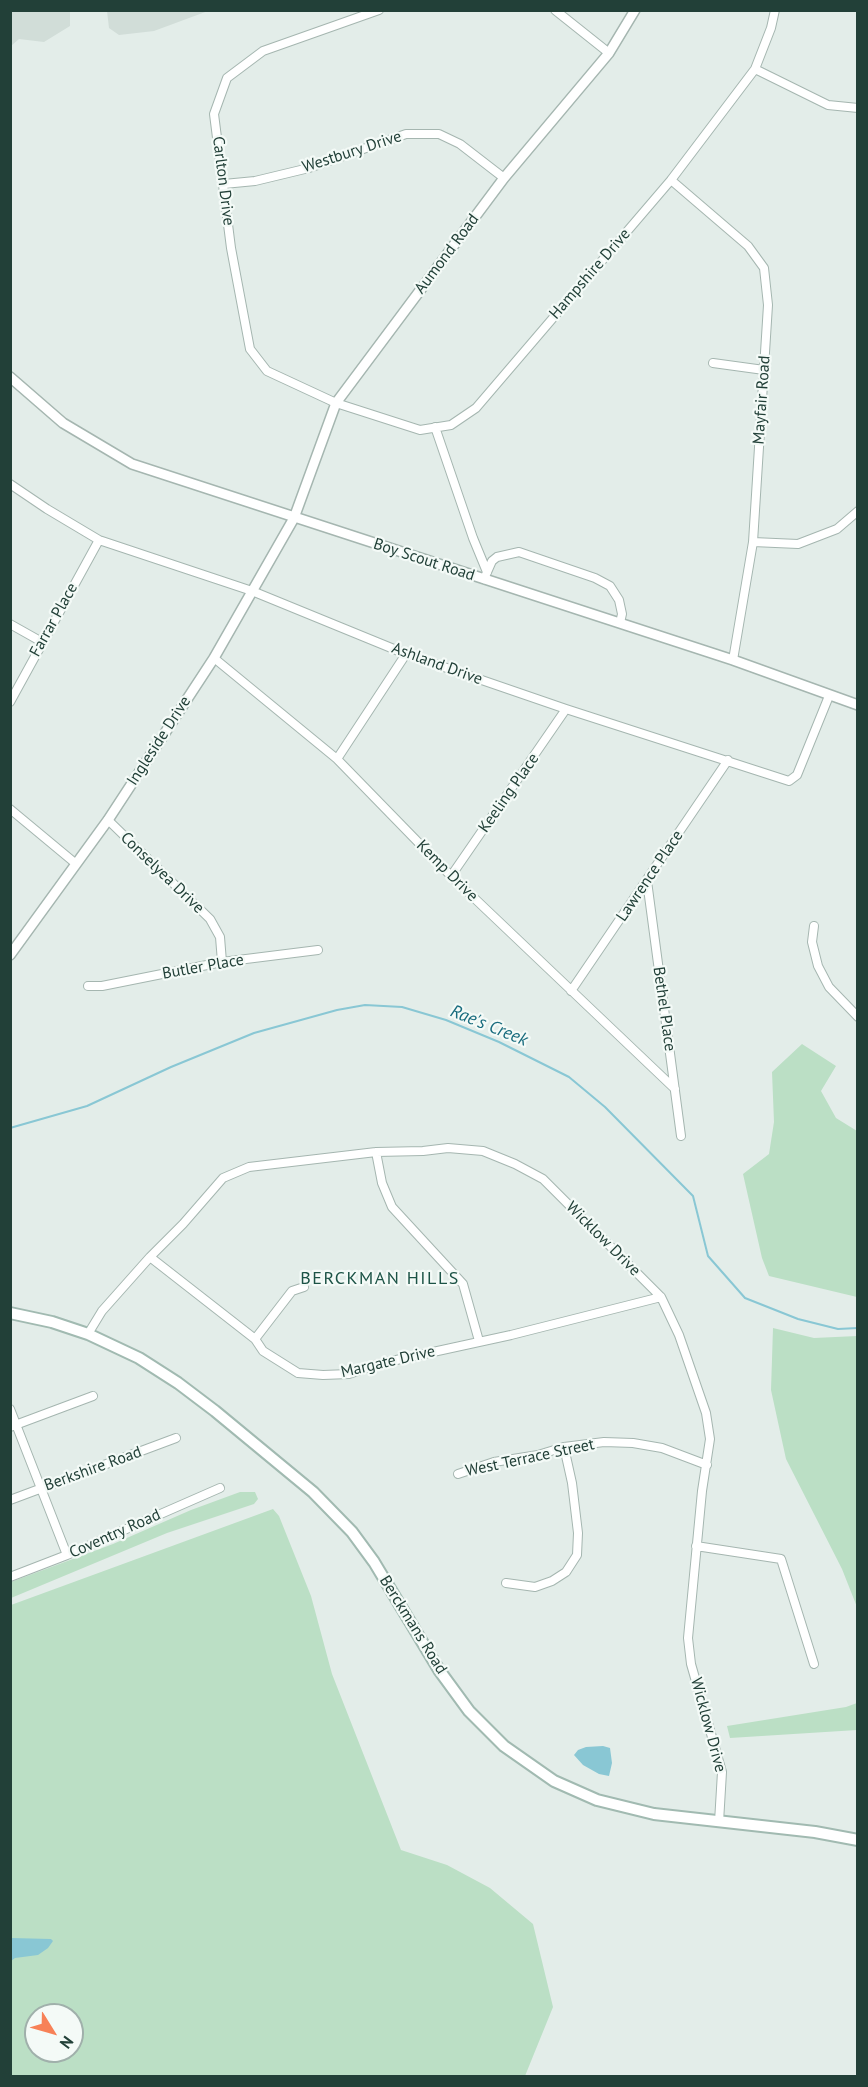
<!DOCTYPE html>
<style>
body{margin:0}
#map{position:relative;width:868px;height:2087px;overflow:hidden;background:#e3ede9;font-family:"PT Sans",sans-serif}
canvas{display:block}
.frame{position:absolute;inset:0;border:12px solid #224038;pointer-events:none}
.north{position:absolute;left:24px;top:2003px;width:60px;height:60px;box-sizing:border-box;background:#f4faf7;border:2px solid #a0b0ab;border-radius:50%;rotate:127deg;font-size:16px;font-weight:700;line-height:24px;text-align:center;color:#224038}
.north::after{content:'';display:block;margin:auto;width:21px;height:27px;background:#f78157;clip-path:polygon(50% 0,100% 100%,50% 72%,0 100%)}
</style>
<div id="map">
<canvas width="868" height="2087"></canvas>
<div class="frame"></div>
<div class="north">N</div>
</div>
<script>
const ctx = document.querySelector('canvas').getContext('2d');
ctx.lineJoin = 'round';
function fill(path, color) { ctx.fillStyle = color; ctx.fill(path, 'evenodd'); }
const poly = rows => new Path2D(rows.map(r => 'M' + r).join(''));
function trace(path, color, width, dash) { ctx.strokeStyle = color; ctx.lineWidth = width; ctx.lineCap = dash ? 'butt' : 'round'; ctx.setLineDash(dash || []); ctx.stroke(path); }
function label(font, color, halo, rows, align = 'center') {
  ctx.font = font + ' "PT Sans",sans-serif'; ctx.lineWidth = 4.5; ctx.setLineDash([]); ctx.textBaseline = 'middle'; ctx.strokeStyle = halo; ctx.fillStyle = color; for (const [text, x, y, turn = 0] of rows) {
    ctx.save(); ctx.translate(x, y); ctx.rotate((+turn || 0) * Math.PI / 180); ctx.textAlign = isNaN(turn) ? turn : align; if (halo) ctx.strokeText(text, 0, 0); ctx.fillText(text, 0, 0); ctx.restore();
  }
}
fill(poly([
 [11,10,70,11,70,26,44,42,19,39,11,46],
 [107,11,208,11,154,31,119,35,109,28]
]), '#d1ddd8');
fill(poly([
 [802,1044,836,1066,821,1091,836,1118,857,1131,857,1297,769,1276,762,1258,743,1174,769,1154,774,1122,772,1072],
 [773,1328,814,1338,857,1336,857,1607,842,1569,786,1459,771,1390],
 [240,1492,255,1492,258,1499,254,1504,167,1533,11,1598,11,1582,113,1544,191,1510],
 [273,1509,279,1516,311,1596,332,1674,401,1850,447,1865,490,1888,533,1924,553,2007,525,2076,11,2076,11,1605],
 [36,2015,72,2015,72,2051,36,2051],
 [857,1703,857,1730,730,1738,727,1726,846,1707]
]), '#bbdfc5');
fill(poly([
 [603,1746,610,1748,612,1763,609,1776,599,1774,583,1765,574,1755,578,1750,586,1747],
 [11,1938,51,1939,53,1941,48,1948,38,1955,15,1958,11,1961]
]), '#89c7d4');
trace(poly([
 [10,1128,87,1106,171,1067,254,1033,337,1010,365,1005,402,1007,446,1020,499,1042,569,1077,605,1107,693,1196,708,1256,745,1298,798,1319,838,1329,858,1328]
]), '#89c7d4', 2);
const minor = poly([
 [379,10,263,51,227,78,214,114,231,248,250,349,267,371,336,403,420,430,451,425,476,408,671,180,755,69,771,28,775,10],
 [555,10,609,53],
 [755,69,828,105,858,108],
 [671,180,748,246,764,268,768,305,753,542,733,660],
 [224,184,255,181,309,168,406,134,439,134,460,144,504,178],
 [713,363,764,370],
 [435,427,473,538,487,572],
 [10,484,47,509,99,540,252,591,406,654,566,709,789,781,797,775,829,696],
 [753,542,798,544,837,529,858,511],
 [484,579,492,561,497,557,519,552,595,578,610,586,619,600,622,614,620,623],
 [10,624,42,642],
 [214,658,337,759,451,876,675,1089],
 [10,702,99,540],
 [337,759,406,654],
 [10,809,75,863],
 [108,820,210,919,220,937,222,962],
 [451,876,566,709],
 [647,881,681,1136],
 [814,926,812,942,818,966,829,987,858,1017],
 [88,986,102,986,222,962,318,950],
 [571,991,728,760],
 [376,1152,382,1183,392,1207,463,1284,479,1341],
 [150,1257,255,1339,263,1351,298,1373,323,1375,349,1374,378,1364,511,1335,661,1297],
 [88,1334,102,1311,150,1257,183,1224,223,1178,249,1167,376,1152,423,1151,448,1148,483,1151,515,1164,543,1179,661,1297,679,1335,706,1413,710,1439,702,1491,688,1638,691,1664,722,1772,719,1822],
 [255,1339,292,1291,304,1287],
 [10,1409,67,1555],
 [10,1427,93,1396],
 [458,1474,494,1462,538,1455,564,1447,604,1442,633,1443,662,1448,707,1465],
 [10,1500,176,1438],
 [696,1546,781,1559,814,1664],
 [10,1577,67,1555,220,1488],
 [506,1583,535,1587,552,1581,566,1572,577,1555,578,1533,572,1483,564,1447]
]);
const tertiary = poly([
 [10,377,63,423,132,464,733,660,858,705],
 [10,955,108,820,214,658,294,518,336,403,504,178,609,53,635,10]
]);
const secondary = poly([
 [10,1313,52,1322,88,1334,139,1358,178,1383,215,1411,313,1492,352,1532,374,1562,439,1670,469,1711,504,1746,554,1781,597,1800,654,1814,815,1832,858,1840]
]);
trace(minor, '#a5b6b0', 10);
trace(tertiary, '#a5b6b0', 12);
trace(secondary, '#a1bab1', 14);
trace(minor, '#fff', 8);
trace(tertiary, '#fff', 9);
trace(secondary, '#fff', 10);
label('16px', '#224038', '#f4faf7', [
 ["Westbury Drive",352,152,-18],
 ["Carlton Drive",223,181,83],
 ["Aumond Road",447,254,-53],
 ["Hampshire Drive",590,274,-49],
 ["Mayfair Road",762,400,-86],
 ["Boy Scout Road",424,560,18],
 ["Farrar Place",54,620,-61],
 ["Ashland Drive",437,664,20],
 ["Ingleside Drive",159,741,-57],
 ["Keeling Place",509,793,-55],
 ["Kemp Drive",447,871,45],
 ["Conselyea Drive",162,873,44],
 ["Lawrence Place",650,876,-56],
 ["Butler Place",203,967,-10],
 ["Bethel Place",664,1009,82],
 ["Wicklow Drive",603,1239,45],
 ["Margate Drive",388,1362,-13],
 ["West Terrace Street",530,1458,-12],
 ["Berkshire Road",93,1469,-20],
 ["Coventry Road",115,1534,-24],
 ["Berckmans Road",413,1625,58],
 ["Wicklow Drive",708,1725,75]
]);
label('italic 18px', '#196c7e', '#f4faf7', [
 ["Rae's Creek",489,1026,22]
]);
ctx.letterSpacing = '1.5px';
label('18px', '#1c5346', '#f4faf7', [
 ["BERCKMAN HILLS",380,1279]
]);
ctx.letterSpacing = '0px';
</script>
